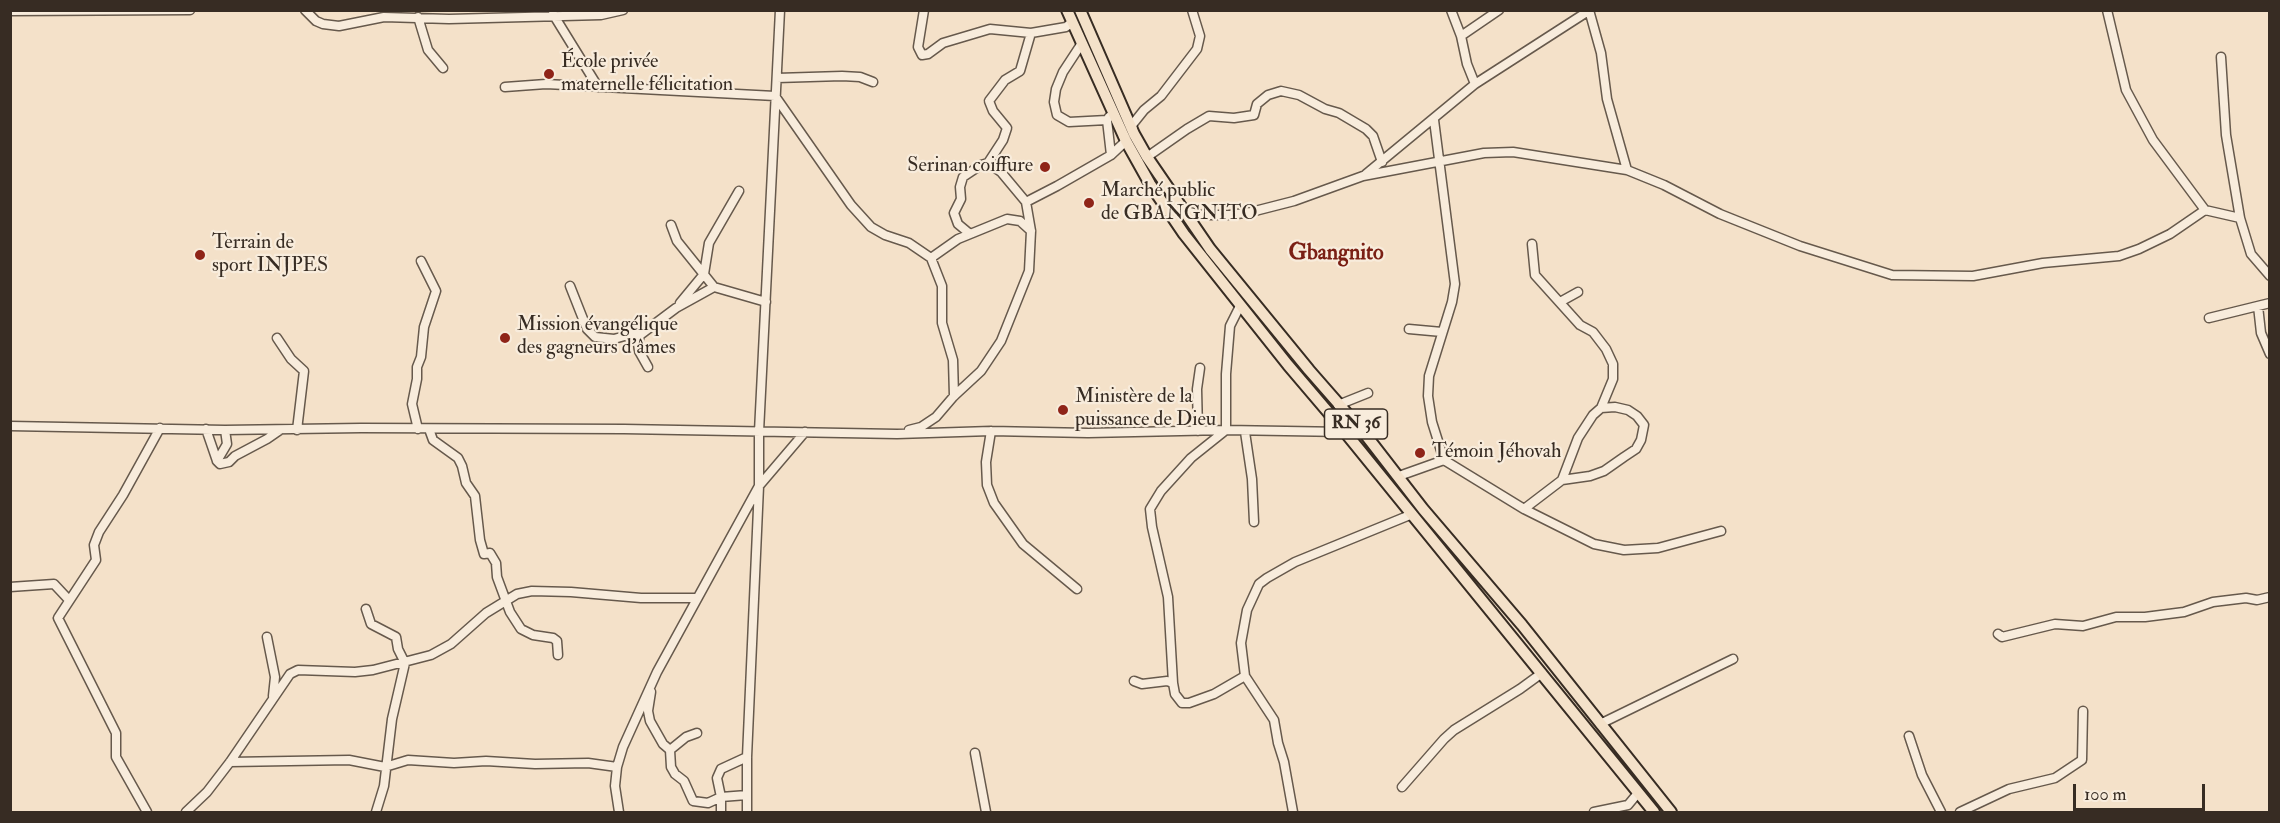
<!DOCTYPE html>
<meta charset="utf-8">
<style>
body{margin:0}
#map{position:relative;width:2280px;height:823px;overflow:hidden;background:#f4e1c9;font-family:"IM FELL Double Pica",serif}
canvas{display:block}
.frame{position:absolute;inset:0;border:12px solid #372c23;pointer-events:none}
.scale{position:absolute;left:2073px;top:784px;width:132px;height:27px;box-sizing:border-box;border:3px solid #372c23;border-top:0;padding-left:8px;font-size:18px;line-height:21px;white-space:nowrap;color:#372c23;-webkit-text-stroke:4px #f8ecdc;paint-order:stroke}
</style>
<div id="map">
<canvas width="2280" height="823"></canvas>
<div class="frame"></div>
<div class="scale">100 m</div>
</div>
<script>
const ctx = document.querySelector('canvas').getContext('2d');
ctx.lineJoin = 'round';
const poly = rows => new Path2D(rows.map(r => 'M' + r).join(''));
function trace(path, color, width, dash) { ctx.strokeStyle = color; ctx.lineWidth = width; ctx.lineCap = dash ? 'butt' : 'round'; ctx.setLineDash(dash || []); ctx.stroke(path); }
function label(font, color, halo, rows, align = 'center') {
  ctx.font = font + ' "IM FELL Double Pica",serif'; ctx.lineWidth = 4.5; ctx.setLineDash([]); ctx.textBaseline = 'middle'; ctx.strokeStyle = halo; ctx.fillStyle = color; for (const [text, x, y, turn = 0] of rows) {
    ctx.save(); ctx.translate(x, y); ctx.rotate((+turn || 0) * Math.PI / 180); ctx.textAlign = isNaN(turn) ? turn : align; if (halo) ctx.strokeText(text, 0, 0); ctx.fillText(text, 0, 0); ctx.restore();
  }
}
const minor = poly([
 [305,10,316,21,323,24,339,26,384,17,449,19,601,15,623,10],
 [924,10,918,47,922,55,928,54,943,43,990,29,1031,33,1066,27,1072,22],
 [1451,10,1461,36,1467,64,1475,84],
 [1589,10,1601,53,1607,99,1627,170],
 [2107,10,2126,90,2153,140,2205,210,2240,218],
 [10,11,190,10],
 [553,14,598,87],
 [418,17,428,50,443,68],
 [1461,36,1499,10],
 [1082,43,1063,72,1056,89,1054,102,1057,115,1069,122,1107,120],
 [2221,57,2226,135,2240,218,2251,254,2270,276],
 [777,78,842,76,860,77,873,82],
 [505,87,546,84,775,96,851,205,871,227,885,235,909,243,931,258,942,286,942,323,953,360,954,396],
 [1109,117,1107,120,1111,155],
 [1434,120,1455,284,1452,302,1429,376,1428,396,1432,422,1444,460,1524,509,1594,544,1624,550,1658,548,1721,531],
 [1133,131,1132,125,1144,110,1161,96,1197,49,1200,36,1192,10],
 [1147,157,1187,129,1209,116,1234,118,1254,115,1257,104,1268,95,1281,91,1299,95,1325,109,1339,113,1366,129,1373,136,1382,162],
 [988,163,1003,140,1007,128,993,111,989,101,1005,80,1020,71,1031,33],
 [1366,174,1475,84,1590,10],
 [1183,210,1201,215,1230,215,1251,212,1294,201,1363,176,1484,153,1513,152,1627,170,1664,185,1720,214,1800,246,1892,275,1973,276,2043,263,2119,256,2139,249,2170,234,2205,210],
 [671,225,677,241,714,287],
 [970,234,958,224,954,213,961,199,960,187,963,177,981,165,988,163,1001,172,1026,202,1057,186,1111,155,1126,141],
 [1532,244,1535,275,1580,325,1593,332,1606,349,1613,364,1613,379,1601,408],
 [931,258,958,239,1007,219,1020,221,1031,231],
 [570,286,587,329,595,337,614,339,628,335,640,335],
 [1560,302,1578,292],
 [680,303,704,274,709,243,739,191],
 [2258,306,2261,333,2270,354],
 [2209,318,2270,303],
 [1409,329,1442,332],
 [277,338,291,359,304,371,297,430],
 [648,367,639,351,638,343,640,335,676,308,714,287,766,302],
 [1338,405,1368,393],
 [10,426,225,430,361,428,624,429,897,434,991,431,1088,433,1226,430,1345,432],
 [206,429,217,461],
 [418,429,412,404,417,379,417,367,421,357,424,327,436,291,421,261],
 [429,429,433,440,458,458,462,466,466,483,475,496,480,540,484,554,490,553,496,563,497,577,510,612,521,629,533,635,553,638,557,641,558,655],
 [225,430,227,444,217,461,220,464,229,462,235,456,267,439,280,430],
 [909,430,921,427,936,417,954,396,981,371,1001,341,1029,271,1031,231,1026,202],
 [991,431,986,462,987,485,994,503,1023,544,1077,589],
 [1198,431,1197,389,1200,368],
 [1245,432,1252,479,1254,522],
 [1399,476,1444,460],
 [1524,509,1562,480,1590,476,1604,471,1624,457,1636,449,1641,440,1644,425,1637,416,1628,410,1615,407,1601,408,1593,415,1578,438,1562,480],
 [10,587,54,584,69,600],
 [366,609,371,624,396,637,398,649,405,663,392,719,384,786,376,812],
 [1998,634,2002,637,2055,624,2083,626,2116,617,2145,617,2184,612,2213,602,2246,598,2257,600,2270,597],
 [267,637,275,677,273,696],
 [1134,681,1142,684,1167,681,1173,683,1175,694,1182,703,1189,703,1214,694,1245,676],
 [1173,683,1168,597,1152,527,1150,509,1161,491,1191,458,1226,430,1226,374,1230,326,1240,306],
 [651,692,648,711,650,721,663,744,670,750],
 [1600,724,1733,659],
 [697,733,686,737,670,750,671,767,675,774,684,781,693,801,708,803,721,797,717,778,721,769,747,757],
 [1909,736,1922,775,1941,812],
 [975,753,986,812],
 [230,762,349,760,385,767,408,760,454,763,486,761,535,764,588,763,617,767],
 [1402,787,1444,739,1454,730,1520,689,1542,673],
 [147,812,116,757,116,733,58,618,96,560,94,545,99,532,123,495,160,428],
 [186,812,207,792,230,762,290,674,298,670,355,672,373,670,431,655,451,644,486,613,517,594,532,591,571,592,641,598,696,598],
 [619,812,615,786,617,767,623,747,657,672,759,486,805,432],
 [721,812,721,797,747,795],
 [747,812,747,757,759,486,759,432,780,10],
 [1293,812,1284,762,1278,743,1274,720,1245,676,1241,643,1247,610,1259,584,1267,578,1295,562,1410,515],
 [1594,812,1628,805,1638,793],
 [1960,812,2009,789,2055,778,2082,760,2083,711]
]);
const major = poly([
 [1067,10,1126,141,1150,184,1184,234,1288,365,1345,432,1654,812],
 [1080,10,1134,134,1147,157,1210,249,1309,370,1365,434,1423,509,1522,625,1671,812]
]);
trace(minor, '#66594c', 11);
trace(major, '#372c23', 14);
trace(minor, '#f8ecdc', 8);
trace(major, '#f4e1c9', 10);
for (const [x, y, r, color] of [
 [549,74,6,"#8f2418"],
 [1045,167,6,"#8f2418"],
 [1089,203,6,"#8f2418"],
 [200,255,6,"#8f2418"],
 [505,338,6,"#8f2418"],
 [1063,410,6,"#8f2418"],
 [1420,453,6,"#8f2418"]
]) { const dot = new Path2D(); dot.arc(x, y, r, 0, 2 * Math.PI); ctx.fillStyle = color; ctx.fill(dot); trace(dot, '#f8ecdc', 2); }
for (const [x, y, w] of [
 [1356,424,63]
]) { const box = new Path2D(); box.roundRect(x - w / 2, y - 15, w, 30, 4.5); ctx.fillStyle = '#f8ecdc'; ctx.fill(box); trace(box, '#372c23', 1.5); }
label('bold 18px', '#372c23', null, [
 ["RN 36",1356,424]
]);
label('20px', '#372c23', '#f8ecdc', [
 ["École privée",561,63],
 ["maternelle félicitation",561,86],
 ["Serinan coiffure",1033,167,"right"],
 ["Marché public",1101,192],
 ["de GBANGNITO",1101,215],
 ["Terrain de",212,244],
 ["sport INJPES",212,267],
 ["Mission évangélique",517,326],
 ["des gagneurs d'âmes",517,349],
 ["Ministère de la",1075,398],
 ["puissance de Dieu",1075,421],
 ["Témoin Jéhovah",1432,453]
], 'left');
label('bold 22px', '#7a1f14', '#f8ecdc', [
 ["Gbangnito",1336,254]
]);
</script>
